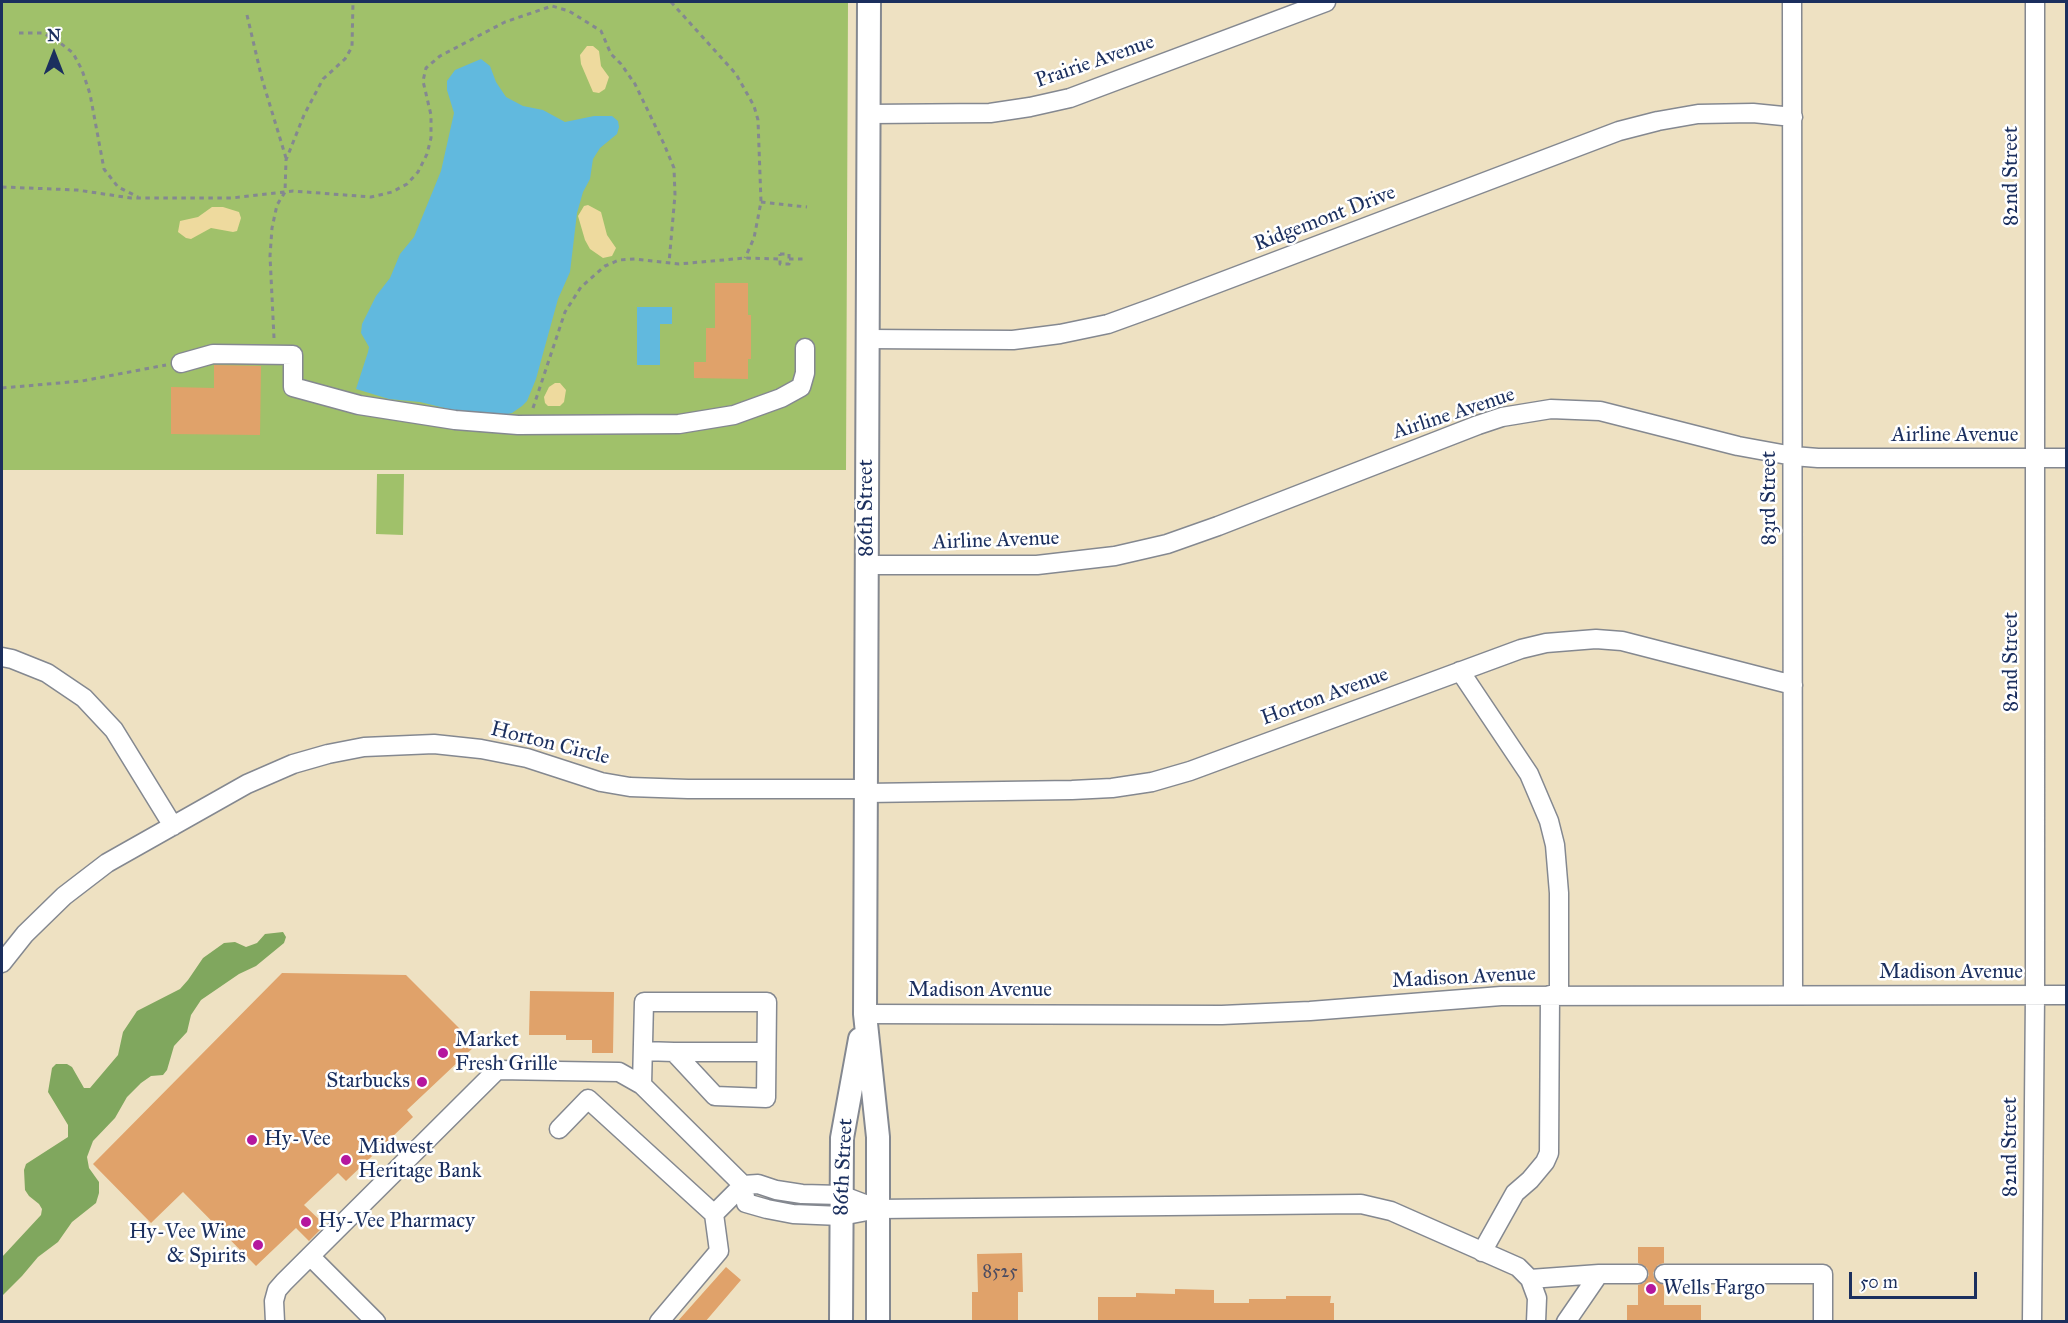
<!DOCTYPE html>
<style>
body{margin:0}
#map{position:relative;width:2068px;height:1323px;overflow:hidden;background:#eee1c2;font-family:"IM FELL Great Primer",serif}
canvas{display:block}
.frame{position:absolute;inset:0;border:3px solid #1b2f5e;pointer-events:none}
.north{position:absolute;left:24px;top:24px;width:60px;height:60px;-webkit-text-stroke:4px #fff;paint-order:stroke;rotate:0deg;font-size:16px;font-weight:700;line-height:24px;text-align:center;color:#1b2f5e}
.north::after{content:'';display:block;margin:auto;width:21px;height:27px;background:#1b2f5e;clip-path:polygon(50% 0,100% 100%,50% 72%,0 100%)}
.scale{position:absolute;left:1849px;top:1272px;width:128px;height:27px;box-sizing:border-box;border:3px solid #1b2f5e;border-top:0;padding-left:8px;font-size:18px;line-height:21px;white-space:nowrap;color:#1b2f5e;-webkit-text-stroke:4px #fff;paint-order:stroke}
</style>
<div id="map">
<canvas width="2068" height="1323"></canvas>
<div class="frame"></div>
<div class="north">N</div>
<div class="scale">50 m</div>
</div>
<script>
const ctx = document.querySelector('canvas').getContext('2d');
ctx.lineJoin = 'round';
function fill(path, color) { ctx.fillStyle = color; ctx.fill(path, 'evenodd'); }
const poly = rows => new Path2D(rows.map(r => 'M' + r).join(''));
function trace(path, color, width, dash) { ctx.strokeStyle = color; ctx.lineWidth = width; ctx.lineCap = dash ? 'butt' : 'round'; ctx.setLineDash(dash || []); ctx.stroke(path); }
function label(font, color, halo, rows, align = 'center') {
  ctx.font = font + ' "IM FELL Great Primer",serif'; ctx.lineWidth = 5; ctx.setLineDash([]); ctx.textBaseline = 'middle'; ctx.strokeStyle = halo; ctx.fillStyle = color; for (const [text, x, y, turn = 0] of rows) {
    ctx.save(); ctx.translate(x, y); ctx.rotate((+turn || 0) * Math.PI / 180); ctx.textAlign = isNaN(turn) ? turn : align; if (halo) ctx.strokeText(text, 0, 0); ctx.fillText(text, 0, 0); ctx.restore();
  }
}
fill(poly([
 [2,2,848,2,846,470,2,470],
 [377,474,404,474,403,535,376,534]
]), '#a0c16a');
fill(poly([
 [283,932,286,937,284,943,256,966,239,974,201,1000,191,1015,187,1032,174,1046,167,1070,163,1075,151,1076,141,1083,127,1097,115,1118,93,1141,87,1157,89,1168,99,1182,99,1193,96,1203,72,1222,58,1242,38,1257,22,1276,2,1296,2,1257,41,1215,42,1209,39,1204,29,1196,25,1190,24,1170,26,1164,68,1137,68,1125,48,1092,52,1068,56,1064,67,1064,72,1067,84,1088,90,1088,118,1055,123,1032,137,1011,180,989,188,980,203,958,224,943,235,942,246,947,257,943,265,934]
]), '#80a75e');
fill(poly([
 [587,46,593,46,599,51,601,66,609,77,605,89,599,93,593,92,581,64,580,55],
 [588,205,601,212,607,235,616,248,612,256,603,258,590,249,585,240,578,216,584,206],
 [212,207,223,207,239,212,241,218,237,231,233,232,211,228,191,239,186,238,178,232,180,221,198,217],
 [555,383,560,383,566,390,564,402,560,406,548,406,545,403,544,397,549,387]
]), '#eeda9e');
fill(poly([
 [481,59,490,66,496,82,506,97,523,106,543,110,565,122,594,116,612,116,618,121,619,127,617,134,600,148,593,159,590,179,583,192,577,213,570,272,558,299,536,379,527,401,522,406,512,413,500,416,457,411,420,402,389,399,356,389,368,352,369,347,361,333,362,324,376,296,390,278,400,254,414,237,441,171,454,113,447,90,447,81,455,70],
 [637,307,672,307,672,324,660,324,660,365,637,365]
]), '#61b9de');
fill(poly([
 [715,283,748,283,748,315,751,315,751,359,748,359,748,379,694,378,694,362,706,362,706,328,715,328],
 [214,365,261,366,260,435,171,434,171,387,214,388],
 [282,973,406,975,476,1045,407,1110,413,1117,346,1181,338,1173,304,1205,325,1225,309,1241,296,1228,256,1266,183,1192,151,1223,93,1164],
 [530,991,614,992,613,1053,592,1053,592,1040,566,1040,566,1035,529,1035],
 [1638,1247,1664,1247,1664,1263,1658,1265,1653,1273,1655,1280,1664,1285,1664,1305,1701,1305,1701,1322,1627,1322,1627,1305,1638,1305,1638,1285,1644,1283,1649,1275,1647,1268,1638,1263],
 [1022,1253,1023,1292,1018,1292,1018,1322,972,1322,972,1292,978,1292,977,1254],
 [726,1267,741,1280,705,1322,677,1322],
 [1175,1289,1214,1290,1214,1303,1249,1303,1249,1299,1286,1299,1286,1296,1331,1296,1330,1303,1334,1303,1334,1322,1098,1322,1098,1297,1136,1297,1136,1293,1175,1294]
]), '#e0a26a');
const minor = poly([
 [1792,2,1793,995],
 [869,114,990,113,1030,107,1070,98,1326,2],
 [868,339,1013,340,1060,334,1108,324,1155,307,1619,131,1658,121,1698,114,1753,113,1793,117],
 [181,363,213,354,293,355,293,387,359,405,455,420,518,425,679,424,734,415,781,398,801,387,805,373,805,348],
 [867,565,1037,565,1115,556,1167,544,1218,526,1478,425,1502,417,1551,409,1600,411,1738,446,1793,456,1818,458,2066,458],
 [2,657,12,659,47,673,84,698,114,730,173,826],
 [1460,671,1529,774,1549,821,1555,845,1559,893,1559,995],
 [866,793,1072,790,1112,788,1152,782,1190,771,1521,649,1546,643,1596,639,1622,641,1793,685],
 [2,963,25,934,64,896,107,863,247,784,293,764,328,754,364,747,434,744,481,749,527,758,601,782,630,787,688,789,866,789],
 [865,1014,1222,1015,1310,1011,1501,996,2066,995],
 [674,1052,766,1052],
 [642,1085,644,1002,767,1002,766,1098,715,1096,674,1052,643,1051],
 [559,1129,588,1099,714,1214,719,1251,659,1322],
 [878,1209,841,1195,802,1194,776,1190,758,1184,743,1185,746,1203,767,1209,793,1214,841,1216,878,1209,1361,1204,1391,1211,1518,1267,1530,1279,1537,1298,1536,1322],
 [1482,1252,1515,1193,1530,1180,1545,1162,1549,1153,1550,995],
 [310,1256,376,1322],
 [1664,1274,1823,1274,1823,1322],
 [1530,1279,1599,1274,1638,1274],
 [275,1322,274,1301,277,1290,284,1282,497,1070,619,1072,642,1085,743,1185,714,1214],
 [1566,1322,1599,1274],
 [2032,1322,2035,995,2035,2]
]);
const major = poly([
 [869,2,865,1014,878,1137,878,1322],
 [841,1322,842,1138,860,1039]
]);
trace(minor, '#848890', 21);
trace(major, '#848890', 26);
trace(poly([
 [671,2,736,74,754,106,758,120,761,202,754,238,745,258],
 [247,15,262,79,286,158],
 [19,33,42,33,54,38,73,53,82,70,90,94,104,169,118,187,138,197],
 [2,187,77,190,131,198,232,198,293,191,371,197,392,192,407,184,418,172,427,154,431,138,431,115,423,81,426,68,440,56,505,22,552,6,569,11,601,31,611,54,621,64,635,84,664,144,674,168,675,195,669,263],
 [761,202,807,207],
 [780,254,789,254,789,264,780,264,780,254],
 [789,259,804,259],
 [274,338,270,256,272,228,277,205,285,192,286,160,304,115,323,79,345,59,352,47,353,2],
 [2,388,82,381,166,365],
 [533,408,565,312,581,287,605,266,619,260,635,259,679,264,745,258,780,259]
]), '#848890', 3, [4.5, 4.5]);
trace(minor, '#fff', 18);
trace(major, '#fff', 22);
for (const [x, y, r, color] of [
 [443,1053,6,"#b5179e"],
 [422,1082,6,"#b5179e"],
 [252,1140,6,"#b5179e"],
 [346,1160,6,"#b5179e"],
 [306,1222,6,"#b5179e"],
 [258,1245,6,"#b5179e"],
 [1651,1289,6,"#b5179e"]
]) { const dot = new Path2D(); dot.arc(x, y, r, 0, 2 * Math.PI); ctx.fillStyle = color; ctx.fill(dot); trace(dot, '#fff', 2); }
label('18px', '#4c4c61', null, [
 ["8525",1000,1273]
]);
label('21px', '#1b2f5e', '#fff', [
 ["Prairie Avenue",1095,62,-19],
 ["82nd Street",2012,176,-90],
 ["Ridgemont Drive",1325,219,-21],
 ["Airline Avenue",1454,414,-18],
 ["Airline Avenue",1955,436],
 ["83rd Street",1770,498,-90],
 ["86th Street",867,508,-90],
 ["Airline Avenue",996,541,-2],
 ["82nd Street",2012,662,-90],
 ["Horton Avenue",1325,697,-20],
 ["Horton Circle",550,744,14],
 ["Madison Avenue",1951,973],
 ["Madison Avenue",1464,978,-3],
 ["Madison Avenue",980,991],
 ["82nd Street",2011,1147,-90],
 ["86th Street",844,1167,-87]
]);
label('21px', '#1b2f5e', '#fff', [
 ["Market",455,1041],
 ["Fresh Grille",455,1065],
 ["Starbucks",410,1082,"right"],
 ["Hy-Vee",264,1140],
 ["Midwest",358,1148],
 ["Heritage Bank",358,1172],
 ["Hy-Vee Pharmacy",318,1222],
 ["Hy-Vee Wine",246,1233,"right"],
 ["& Spirits",246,1257,"right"],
 ["Wells Fargo",1663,1289]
], 'left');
</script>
